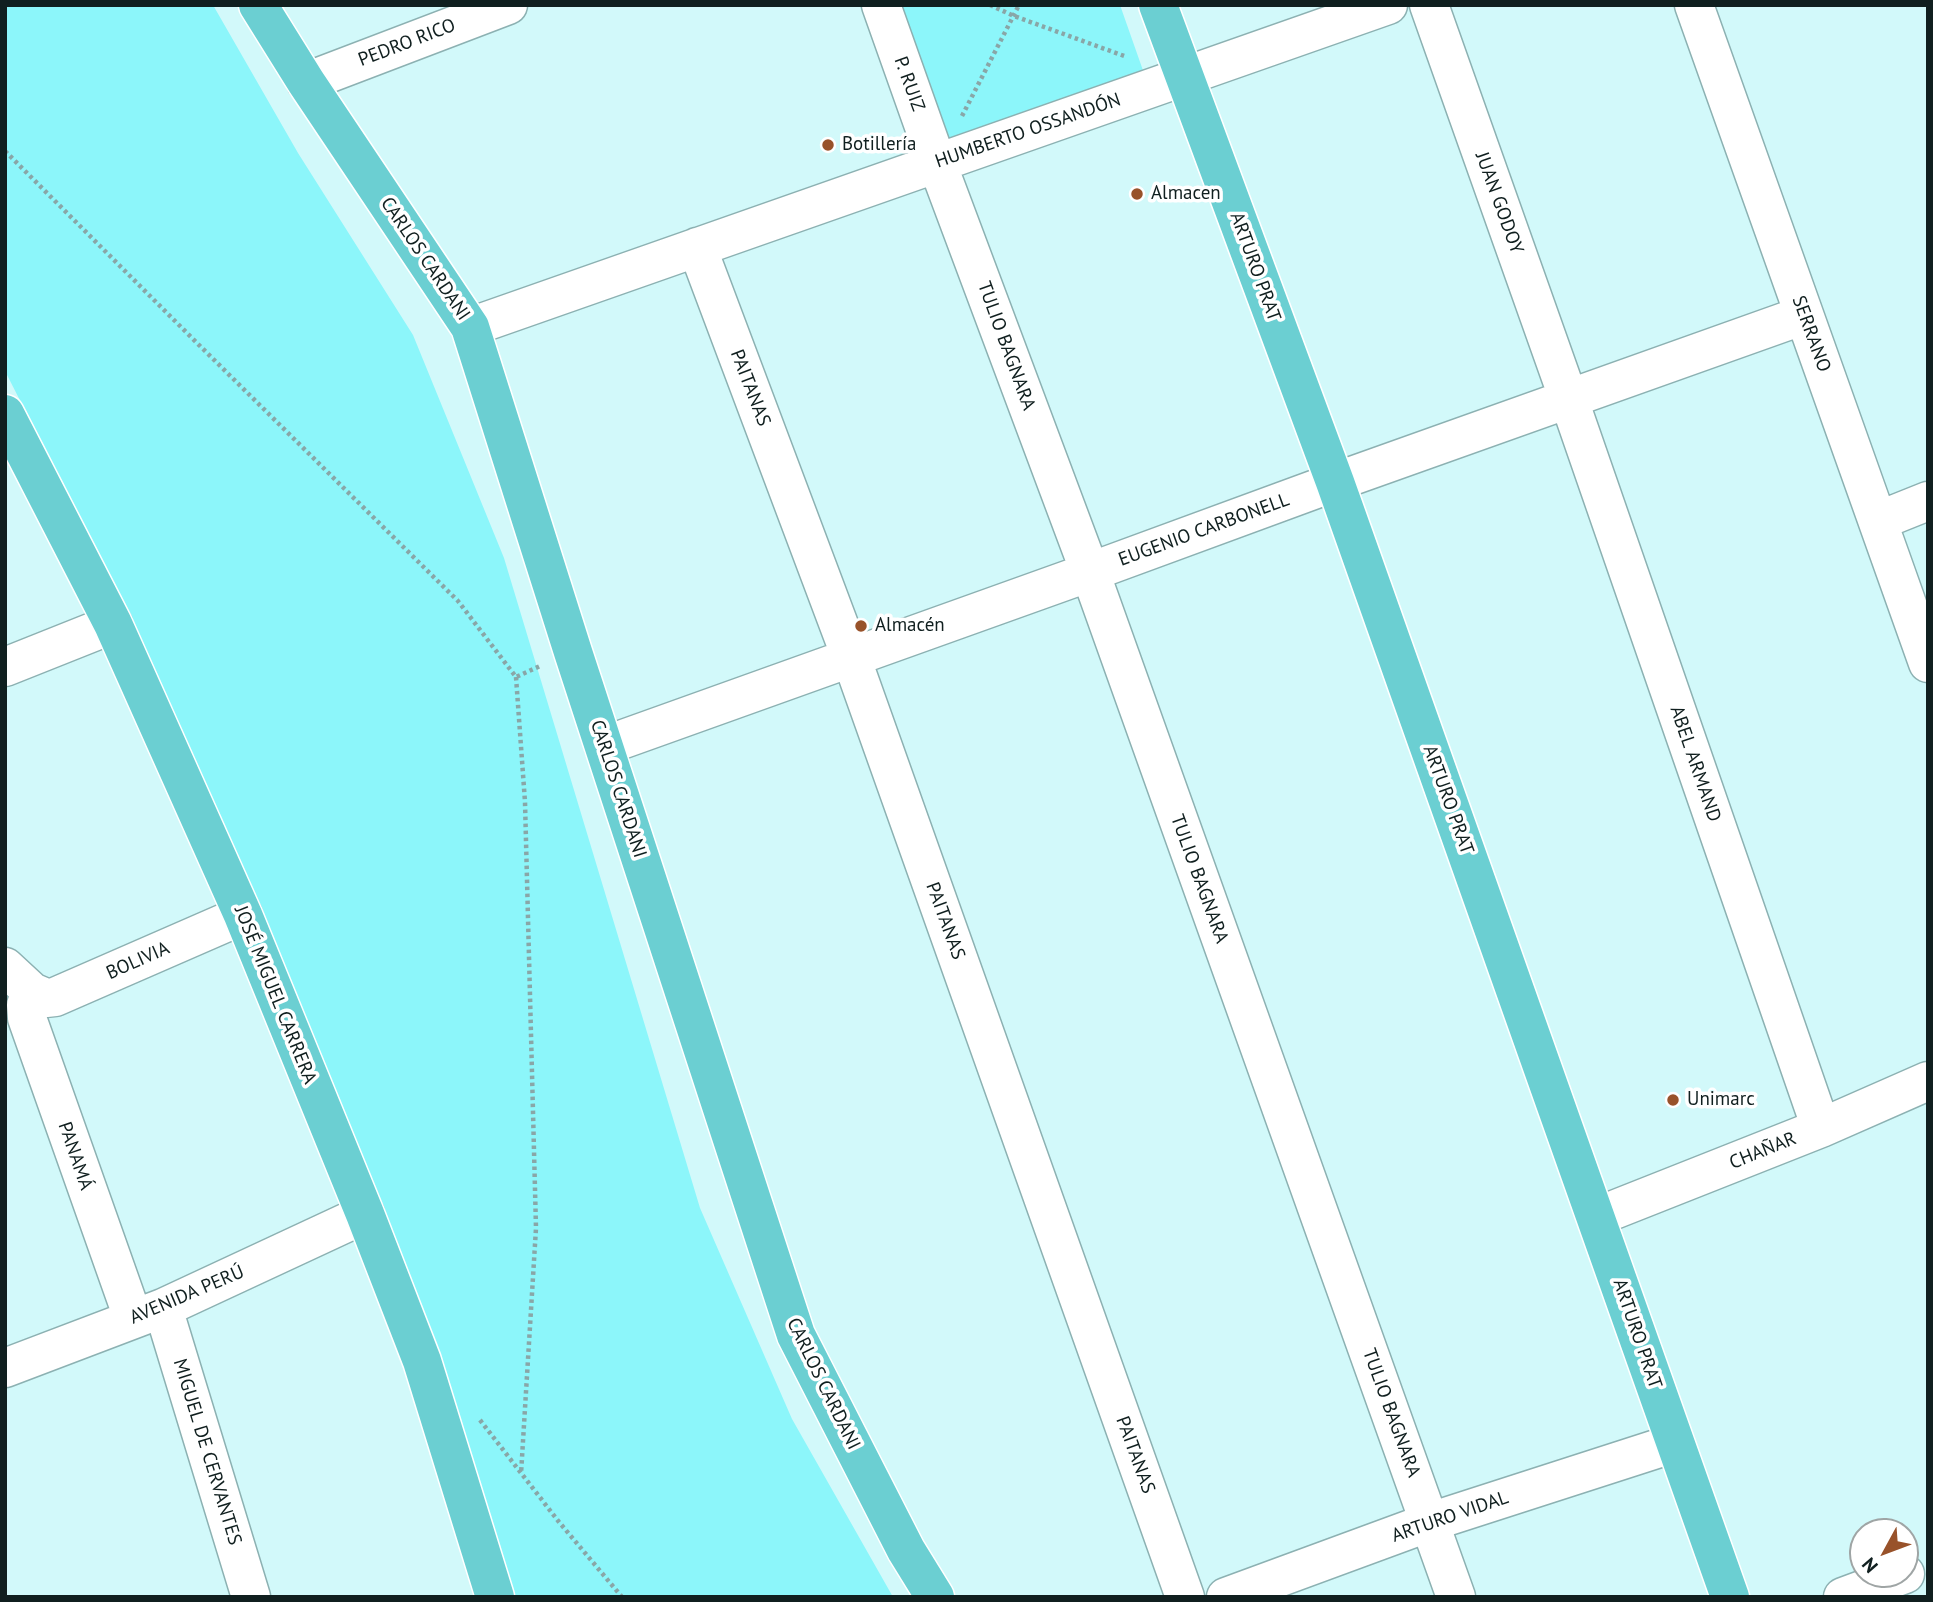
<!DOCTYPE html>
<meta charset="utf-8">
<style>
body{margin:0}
#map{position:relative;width:1933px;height:1602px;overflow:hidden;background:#d2f9fa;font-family:"PT Sans",sans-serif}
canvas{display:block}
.frame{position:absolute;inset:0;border:7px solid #101f1f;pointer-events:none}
.north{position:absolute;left:1849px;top:1518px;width:70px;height:70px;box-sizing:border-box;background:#fff;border:2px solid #9fa5a5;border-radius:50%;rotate:229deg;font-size:19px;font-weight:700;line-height:28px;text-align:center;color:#101f1f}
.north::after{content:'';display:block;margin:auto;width:24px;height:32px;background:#98522a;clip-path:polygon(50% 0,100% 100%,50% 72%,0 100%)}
</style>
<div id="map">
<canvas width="1933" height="1602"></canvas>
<div class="frame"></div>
<div class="north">N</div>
</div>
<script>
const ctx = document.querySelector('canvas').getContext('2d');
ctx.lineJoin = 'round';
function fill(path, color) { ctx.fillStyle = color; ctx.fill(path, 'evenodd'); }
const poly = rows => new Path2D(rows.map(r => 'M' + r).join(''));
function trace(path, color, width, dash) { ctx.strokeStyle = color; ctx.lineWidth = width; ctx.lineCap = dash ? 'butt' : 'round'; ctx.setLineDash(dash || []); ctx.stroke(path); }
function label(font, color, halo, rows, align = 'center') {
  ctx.font = font + ' "PT Sans",sans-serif'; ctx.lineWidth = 7; ctx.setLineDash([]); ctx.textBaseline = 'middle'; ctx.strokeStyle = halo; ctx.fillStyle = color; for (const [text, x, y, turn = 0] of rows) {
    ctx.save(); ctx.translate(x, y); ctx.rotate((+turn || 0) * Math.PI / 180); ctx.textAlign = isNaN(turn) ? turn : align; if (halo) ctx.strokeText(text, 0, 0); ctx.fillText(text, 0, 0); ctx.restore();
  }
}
fill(poly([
 [5,5,213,5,298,153,413,335,504,558,700,1208,792,1419,893,1597,515,1597,440,1355,383,1207,260,908,130,616,5,371],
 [899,5,1120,5,1146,79,949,147]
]), '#8cf6fa');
const minor = poly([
 [881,5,937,163,1090,572,1456,1597],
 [1429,5,1569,400,1821,1128],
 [1694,5,1928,663],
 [306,82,508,5],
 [697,247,851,657,1185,1597],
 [470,327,1388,5],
 [1878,521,1928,501],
 [5,667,113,624],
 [604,746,1090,572,1335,482,1804,315],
 [5,967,32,992,46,998,55,997,243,915],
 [32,992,26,1005,27,1018,133,1318],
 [1596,1217,1821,1128,1928,1081],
 [163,1308,251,1597],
 [5,1368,163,1308,365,1214],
 [1226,1597,1430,1522,1675,1443],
 [1843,1597,1905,1574]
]);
const major = poly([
 [258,5,306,82,470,327,573,652,796,1335,906,1550,935,1597],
 [1158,5,1335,482,1730,1597],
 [5,414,113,624,243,915,365,1214,422,1361,495,1597]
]);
trace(minor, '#8cb1b2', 41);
trace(major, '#fff', 41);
trace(poly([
 [990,5,1014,16,1127,57],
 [962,116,1019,5],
 [5,151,198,344,458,601,516,677,540,666],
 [516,677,525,802,536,1228,521,1474],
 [480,1420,559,1522,622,1597]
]), '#89a6a7', 4.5, [3.5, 3.5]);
trace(minor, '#fff', 38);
trace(major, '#6bcfd2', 38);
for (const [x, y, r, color] of [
 [828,145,7,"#98522a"],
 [1137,194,7,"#98522a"],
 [861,626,7,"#98522a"],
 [1673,1100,7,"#98522a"]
]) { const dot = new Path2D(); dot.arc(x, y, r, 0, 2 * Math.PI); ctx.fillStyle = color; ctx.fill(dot); trace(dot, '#fff', 2.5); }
label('19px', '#101f1f', '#fff', [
 ["PEDRO RICO",407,43,-21],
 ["P. RUIZ",909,84,70],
 ["HUMBERTO OSSANDÓN",1028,131,-19],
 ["JUAN GODOY",1499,203,70],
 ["CARLOS CARDANI",425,259,56],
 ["ARTURO PRAT",1255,267,70],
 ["SERRANO",1811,334,70],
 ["TULIO BAGNARA",1006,346,70],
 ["PAITANAS",750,388,69],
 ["EUGENIO CARBONELL",1204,530,-20],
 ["ABEL ARMAND",1695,764,71],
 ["CARLOS CARDANI",618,789,72],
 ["ARTURO PRAT",1448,800,70],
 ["TULIO BAGNARA",1199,879,70],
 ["PAITANAS",945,921,70],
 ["BOLIVIA",138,961,-24],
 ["JOSÉ MIGUEL CARRERA",275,995,68],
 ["CHAÑAR",1763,1151,-22],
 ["PANAMÁ",75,1156,71],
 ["AVENIDA PERÚ",187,1295,-23],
 ["ARTURO PRAT",1637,1334,71],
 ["CARLOS CARDANI",823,1384,64],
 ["TULIO BAGNARA",1391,1413,70],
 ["MIGUEL DE CERVANTES",207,1452,73],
 ["PAITANAS",1135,1455,70],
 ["ARTURO VIDAL",1450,1517,-19]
]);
label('19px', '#101f1f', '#fff', [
 ["Botillería",842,145],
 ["Almacen",1151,194],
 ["Almacén",875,626],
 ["Unimarc",1687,1100]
], 'left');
</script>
